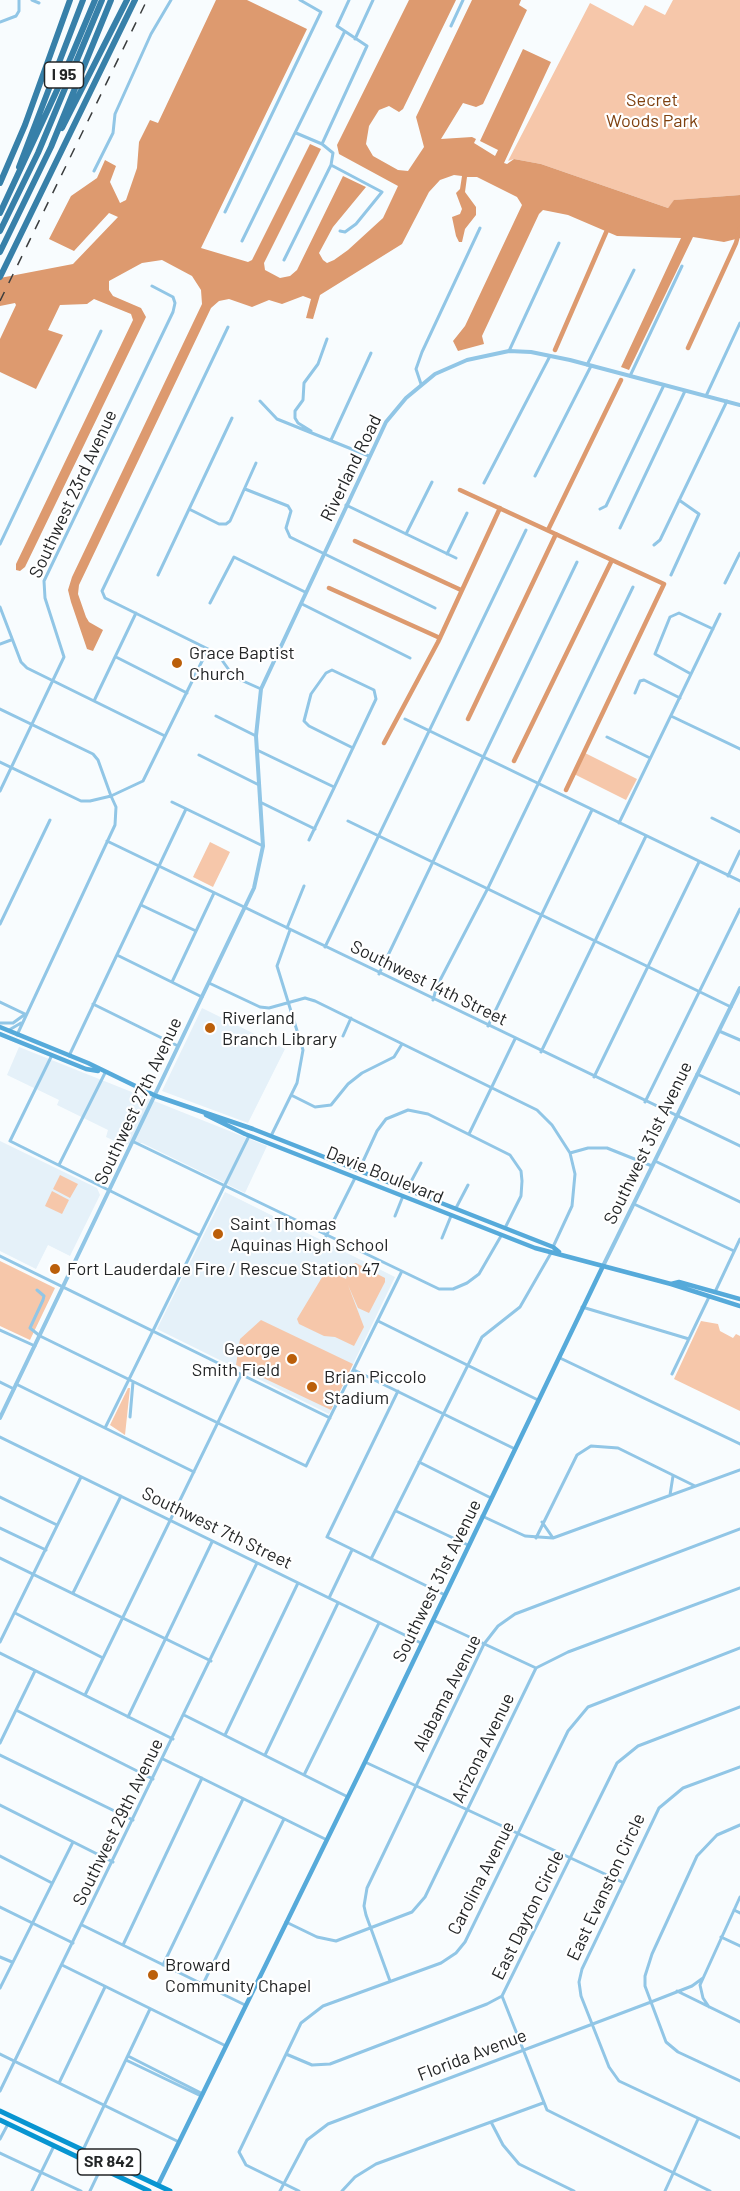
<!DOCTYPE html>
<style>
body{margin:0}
canvas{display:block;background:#f8fcfe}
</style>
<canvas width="740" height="2191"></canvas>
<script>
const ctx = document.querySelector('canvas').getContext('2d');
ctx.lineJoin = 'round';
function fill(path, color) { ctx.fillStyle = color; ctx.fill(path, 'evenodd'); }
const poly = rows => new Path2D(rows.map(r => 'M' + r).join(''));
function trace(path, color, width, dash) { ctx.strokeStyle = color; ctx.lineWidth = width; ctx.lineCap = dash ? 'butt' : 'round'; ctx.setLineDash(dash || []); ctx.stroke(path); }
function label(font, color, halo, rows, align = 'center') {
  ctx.font = font + ' Barlow,sans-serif'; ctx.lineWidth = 4.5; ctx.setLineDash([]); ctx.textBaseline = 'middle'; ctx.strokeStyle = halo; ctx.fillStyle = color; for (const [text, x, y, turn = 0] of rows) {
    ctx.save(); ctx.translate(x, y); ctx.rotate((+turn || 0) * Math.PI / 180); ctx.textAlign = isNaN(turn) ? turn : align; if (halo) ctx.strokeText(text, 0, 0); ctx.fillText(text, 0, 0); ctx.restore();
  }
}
fill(poly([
 [202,1008,285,1049,248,1123,162,1091],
 [19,1047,267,1146,245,1193,142,1143,123,1145,106,1137,108,1130,57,1105,59,1100,7,1075],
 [0,1141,97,1188,100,1195,70,1256,48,1245,36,1269,0,1251],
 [225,1192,395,1277,329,1414,157,1329]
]), '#e5f1f9');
fill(poly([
 [673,0,740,0,740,195,675,200,668,208,541,164,514,159,508,161,590,3,633,26,645,5,665,15],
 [585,753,637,779,626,800,574,774],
 [210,842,230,852,213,887,193,877],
 [60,1175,78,1184,70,1198,53,1189],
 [52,1191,69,1200,62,1214,45,1206],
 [0,1261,55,1288,30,1340,0,1326],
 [356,1263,385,1278,385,1282,369,1313,358,1308,348,1285,364,1327,354,1346,335,1337,324,1336,299,1324,297,1319,327,1269,346,1279,350,1265],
 [261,1320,353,1364,331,1410,236,1365,240,1339],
 [701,1321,718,1324,720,1331,733,1338,736,1334,740,1336,740,1411,674,1379],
 [128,1388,130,1388,125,1435,110,1425]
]), '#f6c7aa');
fill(poly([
 [216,0,247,0,307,29,201,248,248,262,252,260,310,144,321,149,264,263,265,270,280,278,290,276,297,270,343,176,366,187,333,227,319,253,323,260,327,263,334,260,348,250,383,218,398,186,339,154,337,145,409,0,456,0,403,109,399,112,389,106,379,110,369,126,366,144,373,156,398,170,408,171,424,147,416,117,472,0,521,0,519,5,527,10,483,104,476,107,463,103,441,139,472,137,476,139,474,143,495,156,498,150,480,141,523,49,551,62,504,163,507,164,514,159,541,164,668,208,674,200,740,195,740,238,724,242,693,237,629,370,621,367,681,238,617,236,568,215,543,210,539,214,482,336,484,344,458,351,453,341,465,326,522,205,517,197,477,177,467,177,465,192,476,207,476,215,465,229,462,242,459,242,456,236,452,217,460,214,462,209,456,193,460,189,462,176,454,175,440,180,429,192,402,244,320,295,313,319,306,318,311,299,303,296,282,304,269,300,252,307,229,299,219,301,211,308,79,585,78,594,86,617,89,622,103,630,93,651,87,649,71,602,68,590,72,577,202,304,201,290,192,276,162,260,142,263,109,281,109,290,113,296,141,308,146,317,25,567,20,571,16,570,16,564,133,320,131,314,94,299,87,304,60,305,48,330,63,335,36,389,0,372,0,339,16,305,15,303,0,306,0,278,73,264,118,217,109,213,74,251,49,239,71,196,97,178,105,160,116,166,110,182,120,203,126,200,137,168,139,142,150,120,158,123]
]), '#dd9a6f');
trace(poly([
 [688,348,736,243,740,228],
 [555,350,608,228],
 [460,490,664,584,566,790],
 [548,530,621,380],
 [355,541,461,590],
 [329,588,440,638],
 [468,719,556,534],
 [384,743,438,642,500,508],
 [514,761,612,560]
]), '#dd9a6f', 4.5);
trace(poly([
 [32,0,39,3],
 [0,22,16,16,19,11,19,0],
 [451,26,463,0],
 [355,39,373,0],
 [296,133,322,144,333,153,331,165,382,192,356,224,345,232,340,231],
 [322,144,367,46,337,26,349,0],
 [94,171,113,133,115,114,151,34,171,0],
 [225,212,321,12,300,0],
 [242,241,344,33],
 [284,260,331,165],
 [228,327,102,591,105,598,208,649,219,656,234,677,261,689],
 [509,351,559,243],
 [587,365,634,270],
 [630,376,682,266],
 [421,384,416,369,422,352,480,228],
 [706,396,740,323],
 [260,401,277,419,369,456],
 [311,431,298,423,295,418,295,411,303,400,304,383,318,364,327,339],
 [331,440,371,353],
 [535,476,591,366],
 [484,483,550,356],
 [245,489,288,506,291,511,286,528,290,537,435,608],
 [346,505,456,558],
 [189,509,219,524,226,524,230,521,256,463],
 [600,509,606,506,664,385],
 [620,528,685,391],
 [406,534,432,482],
 [0,544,101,331],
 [654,545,660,540,727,401],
 [447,554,467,513],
 [158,575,232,418],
 [671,575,699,514,679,500],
 [725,583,740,553],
 [210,603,234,557,305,592],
 [302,604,410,658],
 [0,607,21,662,27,668,165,736],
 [0,644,11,640],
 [116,657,187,693],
 [691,674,655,654,670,617,679,613,713,629],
 [635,693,640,681,644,680,680,698],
 [94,701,136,613],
 [0,709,93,754,98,760,111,796,90,801,81,801,0,762],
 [216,716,256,736],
 [671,716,740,749],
 [405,719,740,881],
 [607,737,650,758],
 [257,750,334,787],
 [199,755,259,785],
 [0,791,64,657,45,598,44,581,173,312,175,303,173,297,152,286],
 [172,802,263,846],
 [262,803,315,829],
 [712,818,740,832],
 [348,821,731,1007],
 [619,823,720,614],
 [309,840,334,788,376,699,374,690,332,670,326,673,311,694,304,721,309,726,353,748],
 [107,841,740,1146],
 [728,876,740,851],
 [141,905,196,931],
 [0,924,50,820],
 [287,928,304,886],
 [325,947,526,530],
 [117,955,202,997],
 [379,974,577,562],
 [172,982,214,893],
 [209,983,260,1007,269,1008,305,998,315,1001,537,1110,552,1125,570,1153,588,1148,607,1148,652,1166],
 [433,1000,437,986,488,888,633,587],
 [0,1002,25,1014],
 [93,1004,178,1046],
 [0,1023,13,1023,24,1015],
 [488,1026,592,810],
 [9,1030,21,1023],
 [719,1031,740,1040],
 [17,1035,115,825,116,807,111,796,143,781,208,649],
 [343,1036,351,1018],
 [541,1052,646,836],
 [52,1055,10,1141,199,1235],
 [69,1056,186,809],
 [697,1074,740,1094],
 [594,1077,699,862],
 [291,1095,315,1107,331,1105,348,1084,362,1073,394,1057,402,1044],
 [645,1102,740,909],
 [469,1134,515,1039],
 [271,1136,297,1083,303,1050,277,966,290,930],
 [134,1142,439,1289,453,1289,467,1283,479,1274,501,1236],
 [655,1161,740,1202],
 [59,1165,105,1073],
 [359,1170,377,1131,386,1119,408,1110,428,1114,510,1155,521,1171,522,1181,521,1196,505,1228],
 [407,1189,421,1163],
 [634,1204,734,1251],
 [456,1208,468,1185],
 [395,1216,403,1196],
 [326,1236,355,1178],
 [442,1238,451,1216],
 [553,1247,572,1206,575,1174,570,1153],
 [0,1256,330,1418],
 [37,1290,44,1296,43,1300,30,1328,40,1336,306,1466,401,1273],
 [715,1292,740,1239],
 [582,1307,689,1339],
 [378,1321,538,1400],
 [0,1330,35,1346],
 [560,1358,740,1444],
 [354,1370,515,1449],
 [672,1374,709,1297],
 [0,1382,14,1389],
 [16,1384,194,1472],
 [398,1391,327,1537,445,1595],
 [130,1417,133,1382],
 [105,1428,249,1136],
 [0,1437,421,1643],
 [419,1462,491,1498],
 [670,1495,673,1476],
 [0,1497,57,1525],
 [396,1511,468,1545],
 [482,1516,525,1536,553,1538,740,1470],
 [542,1522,553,1538],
 [0,1528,46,1550],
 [536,1538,577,1455,591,1446,618,1448,695,1486],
 [0,1558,211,1661],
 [371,1559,482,1337,520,1307,551,1253],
 [73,1593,121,1496],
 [329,1598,352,1550],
 [15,1613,103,1658],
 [433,1620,536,1668],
 [0,1642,81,1477],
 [0,1653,173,1739],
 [85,1695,241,1375],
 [16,1710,153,1779],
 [184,1715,348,1797],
 [128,1717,212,1542],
 [225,1735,298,1583],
 [0,1743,35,1671],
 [0,1755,133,1820],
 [265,1755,338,1603],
 [163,1759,327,1840],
 [365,1762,622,1882],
 [740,1767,683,1788,659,1808,582,1969,579,1982,581,1996,609,2067,619,2081,740,2138],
 [304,1775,379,1623],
 [0,1805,113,1862],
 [740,1825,717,1835,697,1856,652,1954,645,1976,645,1986,666,2042,678,2052,740,2081],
 [0,1856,52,1883],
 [0,1907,73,1943],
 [734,1910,740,1913],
 [286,1922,317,1937,336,1941,412,1912,425,1897,536,1668,568,1652,740,1588],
 [82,1925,245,2005],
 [721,1937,740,1946],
 [123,1945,202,1778],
 [0,1957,12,1962],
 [62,1965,226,2046],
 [163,1965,243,1799],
 [390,1981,366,1915,364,1906,367,1888,484,1644,498,1626,515,1614,740,1529],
 [203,1984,284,1819],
 [0,1988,73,1842],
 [677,1991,740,2022],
 [709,2007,703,1998,700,1985,740,1897],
 [0,2054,179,2142],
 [286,2054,312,2065,330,2064,487,2004,502,1996],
 [128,2056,203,2094],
 [126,2060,201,2096],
 [59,2083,105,1987],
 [0,2091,257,1563],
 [491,2122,503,2145,519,2164,574,2191],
 [0,2139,8,2124],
 [83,2150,150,2009],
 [0,2153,81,2191],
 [32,2191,54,2146],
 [90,2191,101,2168],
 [280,2191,307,2140,328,2124,651,2002,692,1986,703,1978],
 [299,2191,246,2165,239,2152,301,2023,323,2006,441,1963,456,1953,465,1942,568,1731,588,1707,740,1648],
 [342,2191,355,2177,376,2164,543,2103],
 [665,2191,698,2119],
 [710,2191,547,2110,502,1996,617,1763,638,1746,740,1707]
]), '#91c6e6', 3);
trace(poly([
 [603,1266,740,988],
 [0,1418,254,888,263,846,256,736,261,689,386,422,406,398,435,374,467,360,509,351,531,352,570,360,740,405]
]), '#91c6e6', 4);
trace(poly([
 [0,1027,88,1063,156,1096,253,1129,553,1247,559,1252],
 [0,1034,86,1069,98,1071],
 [206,1115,245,1134,535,1248,671,1284,740,1306],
 [671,1284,679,1282,740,1299],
 [158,2185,365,1762,603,1266]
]), '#56aada', 4.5);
trace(poly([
 [0,2111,170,2191],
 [0,2120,149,2191]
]), '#0895d1', 5);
trace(poly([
 [62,128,127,0],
 [19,167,83,0],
 [0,183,25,125,70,0],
 [0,213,58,88,95,0],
 [0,231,38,153,102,0],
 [0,252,51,147,111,0],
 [0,277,135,0]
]), '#3780a9', 6);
trace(poly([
 [0,301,147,0]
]), '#3b3d3e', 1.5, [10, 10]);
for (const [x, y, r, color] of [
 [177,663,6,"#bb5f0a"],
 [210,1028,6,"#bb5f0a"],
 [218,1234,6,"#bb5f0a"],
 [55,1269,6,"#bb5f0a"],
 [292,1359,6,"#bb5f0a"],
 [312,1387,6,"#bb5f0a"],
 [153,1975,6,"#bb5f0a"]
]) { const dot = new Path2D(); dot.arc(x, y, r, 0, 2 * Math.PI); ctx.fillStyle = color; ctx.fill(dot); trace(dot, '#fff', 2); }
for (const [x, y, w] of [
 [64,75,39],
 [109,2162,63]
]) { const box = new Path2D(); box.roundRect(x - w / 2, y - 13, w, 26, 4.5); ctx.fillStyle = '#fff'; ctx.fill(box); trace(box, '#242627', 1.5); }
label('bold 16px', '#242627', null, [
 ["I 95",64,75],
 ["SR 842",109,2162]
]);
label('18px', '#7f4110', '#fff', [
 ["Secret",652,100],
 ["Woods Park",652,121]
]);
label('18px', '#242627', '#fff', [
 ["Riverland Road",351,468,-64],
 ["Southwest 23rd Avenue",73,494,-65],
 ["Southwest 14th Street",429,983,26],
 ["Southwest 27th Avenue",138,1101,-65],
 ["Southwest 31st Avenue",648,1143,-64],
 ["Davie Boulevard",385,1175,22],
 ["Southwest 7th Street",217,1528,26],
 ["Southwest 31st Avenue",437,1581,-64],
 ["Alabama Avenue",447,1693,-63],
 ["Arizona Avenue",483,1748,-64],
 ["Southwest 29th Avenue",118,1822,-64],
 ["Carolina Avenue",481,1878,-63],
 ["East Evanston Circle",606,1887,-65],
 ["East Dayton Circle",528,1915,-64],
 ["Florida Avenue",472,2055,-21]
]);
label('18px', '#242627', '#fff', [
 ["Grace Baptist",189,653],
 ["Church",189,674],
 ["Riverland",222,1018],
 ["Branch Library",222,1039],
 ["Saint Thomas",230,1224],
 ["Aquinas High School",230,1245],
 ["Fort Lauderdale Fire / Rescue Station 47",67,1269],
 ["George",280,1349,"right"],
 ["Smith Field",280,1370,"right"],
 ["Brian Piccolo",324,1377],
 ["Stadium",324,1398],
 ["Broward",165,1965],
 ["Community Chapel",165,1986]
], 'left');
</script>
